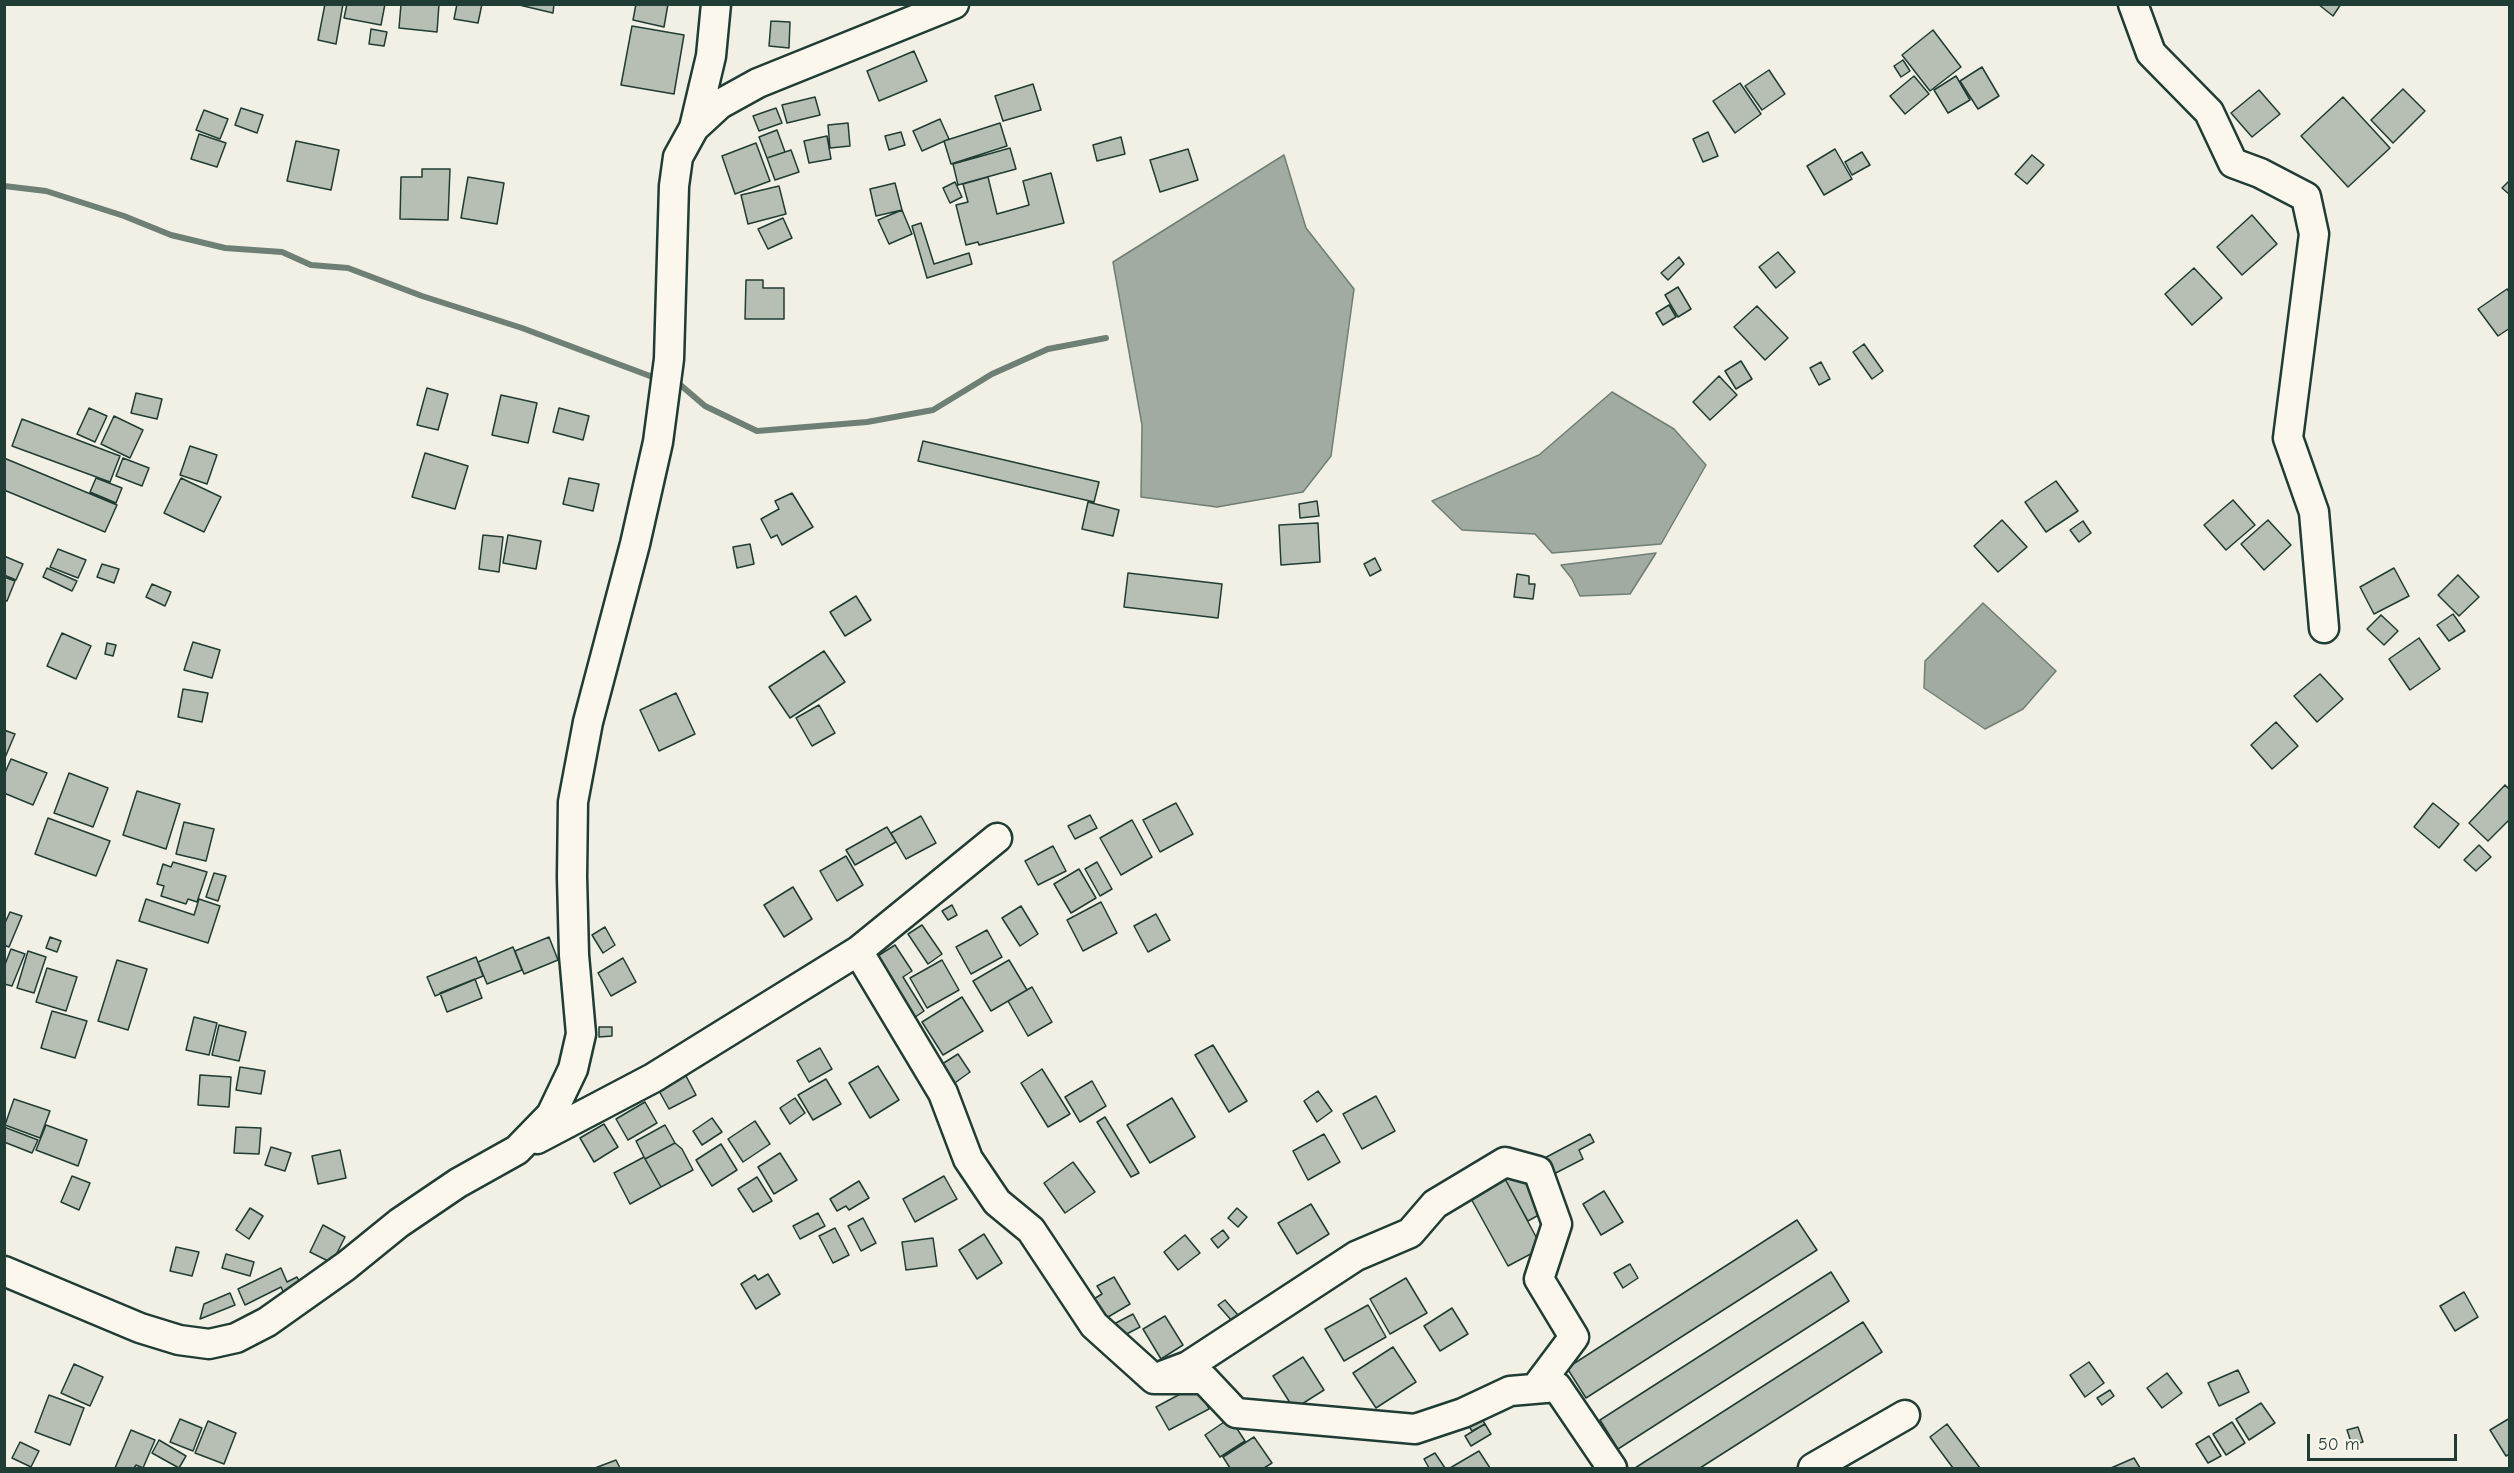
<!DOCTYPE html>
<style>
body{margin:0}
#map{position:relative;width:2514px;height:1473px;overflow:hidden;background:#f2f0e5;font-family:"Comic Neue",sans-serif}
canvas{display:block}
.frame{position:absolute;inset:0;border:6px solid #1f3d34;pointer-events:none}
.scale{position:absolute;left:2307px;top:1434px;width:150px;height:27px;box-sizing:border-box;border:3px solid #1f3d34;border-top:0;padding-left:8px;font-size:18px;line-height:21px;white-space:nowrap;color:#1f3d34;-webkit-text-stroke:4px #fbf7ec;paint-order:stroke}
</style>
<div id="map">
<canvas width="2514" height="1473"></canvas>
<div class="frame"></div>
<div class="scale">50 m</div>
</div>
<script>
const ctx = document.querySelector('canvas').getContext('2d');
ctx.lineJoin = 'round';
function fill(path, color) { ctx.fillStyle = color; ctx.fill(path, 'evenodd'); }
const poly = rows => new Path2D(rows.map(r => 'M' + r).join(''));
function trace(path, color, width, dash) { ctx.strokeStyle = color; ctx.lineWidth = width; ctx.lineCap = dash ? 'butt' : 'round'; ctx.setLineDash(dash || []); ctx.stroke(path); }
const water = poly([
 [1284,155,1306,228,1354,289,1331,456,1303,492,1217,507,1141,497,1142,425,1113,262,1284,155],
 [1612,392,1674,429,1706,465,1661,544,1552,553,1535,534,1462,530,1432,501,1539,455,1612,392],
 [1656,553,1630,594,1580,596,1572,579,1561,565,1656,553],
 [1983,603,2056,671,2023,709,1985,729,1924,688,1925,661,1983,603]
]);
fill(water, '#a2aba1');
trace(water, '#6e7f75', 1.5);
trace(poly([
 [4,186,46,191,124,216,171,235,225,248,282,252,311,265,348,268,422,296,522,328,658,379],
 [674,381,677,382,705,406,757,431,867,422,933,410,992,374,1048,349,1106,338]
]), '#6e7f75', 6);
const building = poly([
 [325,4,343,4,336,44,318,40,325,4],
 [347,4,385,4,381,25,344,18,347,4],
 [401,4,439,4,437,32,399,28,401,4],
 [457,4,482,4,478,23,454,19,457,4],
 [515,4,554,4,553,13,515,4],
 [636,4,668,4,664,27,633,20,636,4],
 [2318,4,2341,4,2333,16,2318,4],
 [771,21,790,22,789,48,769,46,771,21],
 [632,26,684,35,674,94,621,85,632,26],
 [371,29,387,32,384,46,369,44,371,29],
 [1933,30,1961,67,1930,91,1902,55,1933,30],
 [914,51,927,81,879,101,867,71,914,51],
 [1903,60,1910,71,1901,77,1894,66,1903,60],
 [1982,67,1999,96,1978,109,1960,81,1982,67],
 [1769,70,1785,94,1762,110,1745,86,1769,70],
 [1914,76,1929,94,1905,114,1890,96,1914,76],
 [1956,76,1970,100,1948,113,1934,90,1956,76],
 [1740,83,1761,114,1735,133,1713,101,1740,83],
 [1033,84,1041,110,1003,121,995,96,1033,84],
 [2403,89,2425,111,2393,143,2371,120,2403,89],
 [2259,90,2280,114,2252,137,2231,113,2259,90],
 [815,97,820,115,787,123,782,105,815,97],
 [2343,97,2390,148,2348,187,2301,136,2343,97],
 [241,108,263,115,257,133,235,125,241,108],
 [776,108,782,123,759,131,753,116,776,108],
 [204,110,228,119,220,139,196,130,204,110],
 [940,119,949,139,922,151,913,131,940,119],
 [848,123,850,146,830,148,828,125,848,123],
 [1000,123,1007,146,951,164,944,141,1000,123],
 [777,130,785,152,767,158,759,137,777,130],
 [901,132,905,145,889,150,885,136,901,132],
 [1708,132,1718,156,1703,162,1693,139,1708,132],
 [199,134,226,143,217,167,191,159,199,134],
 [827,136,831,159,809,163,804,141,827,136],
 [1121,137,1125,154,1097,161,1093,145,1121,137],
 [296,141,339,150,331,190,287,181,296,141],
 [756,143,770,181,735,194,722,156,756,143],
 [1010,148,1016,169,958,185,953,164,1010,148],
 [1188,149,1198,180,1160,192,1150,160,1188,149],
 [1835,149,1852,179,1824,195,1807,166,1835,149],
 [791,150,799,172,775,180,767,158,791,150],
 [1862,152,1870,165,1852,175,1845,162,1862,152],
 [2032,155,2044,165,2027,184,2015,174,2032,155],
 [422,169,450,169,448,220,400,219,401,177,422,177,422,169],
 [1051,173,1064,223,979,245,978,242,966,245,956,205,968,202,963,184,988,177,997,214,1029,205,1023,181,1051,173],
 [468,177,504,183,497,224,461,218,468,177],
 [2510,180,2510,195,2502,188,2510,180],
 [955,182,962,197,950,203,943,188,955,182],
 [895,183,902,210,876,216,870,189,895,183],
 [779,186,786,214,748,224,741,195,779,186],
 [902,210,912,234,889,244,878,220,902,210],
 [2252,215,2277,244,2242,275,2217,247,2252,215],
 [783,218,792,238,768,249,758,229,783,218],
 [921,223,934,264,969,253,972,264,927,278,912,226,921,223],
 [1778,252,1795,272,1776,288,1759,267,1778,252],
 [1679,257,1684,264,1668,280,1661,273,1679,257],
 [2194,268,2222,298,2192,325,2165,294,2194,268],
 [746,280,763,280,763,288,784,288,784,319,745,319,746,280],
 [1678,287,1691,309,1678,317,1665,295,1678,287],
 [2507,289,2510,293,2510,328,2498,336,2478,309,2507,289],
 [1669,305,1676,317,1663,325,1656,313,1669,305],
 [1757,306,1788,338,1765,360,1734,327,1757,306],
 [1864,344,1883,371,1872,379,1853,352,1864,344],
 [1741,361,1752,379,1736,389,1725,371,1741,361],
 [1821,362,1830,379,1819,385,1810,368,1821,362],
 [1719,376,1737,395,1710,420,1693,402,1719,376],
 [427,388,448,394,438,430,417,425,427,388],
 [136,393,162,399,157,419,131,413,136,393],
 [501,395,537,403,528,443,492,435,501,395],
 [89,408,107,416,95,442,77,434,89,408],
 [559,408,589,416,583,440,553,432,559,408],
 [114,416,143,430,130,458,101,444,114,416],
 [22,419,120,456,110,482,12,446,22,419],
 [923,441,1099,482,1094,502,918,461,923,441],
 [190,446,217,455,207,484,180,475,190,446],
 [425,453,468,466,455,509,412,497,425,453],
 [4,458,117,505,105,532,4,490,4,458],
 [123,458,149,468,142,486,116,476,123,458],
 [96,478,122,488,116,503,90,492,96,478],
 [181,478,221,497,204,532,164,513,181,478],
 [569,478,599,484,593,511,563,504,569,478],
 [2056,481,2078,511,2046,532,2025,502,2056,481],
 [792,493,813,527,782,545,777,535,771,538,761,519,779,509,775,501,792,493],
 [2233,500,2255,525,2226,550,2204,525,2233,500],
 [1317,501,1319,516,1300,518,1299,504,1317,501],
 [1088,502,1119,510,1113,536,1082,529,1088,502],
 [2002,520,2027,547,1998,572,1974,546,2002,520],
 [2268,520,2291,545,2264,570,2241,544,2268,520],
 [2083,521,2091,533,2079,542,2070,530,2083,521],
 [1318,523,1320,562,1281,565,1279,525,1318,523],
 [483,535,503,537,499,572,479,569,483,535],
 [508,535,541,541,536,569,503,563,508,535],
 [750,544,754,564,737,568,733,547,750,544],
 [58,549,86,560,78,578,50,567,58,549],
 [4,556,23,564,16,580,4,575,4,556],
 [1375,558,1381,570,1370,576,1364,564,1375,558],
 [102,564,119,569,114,583,97,577,102,564],
 [47,568,77,581,72,591,43,577,47,568],
 [2394,568,2409,596,2374,614,2360,587,2394,568],
 [1128,573,1222,584,1218,618,1124,607,1128,573],
 [1517,574,1529,576,1529,584,1535,584,1533,599,1514,597,1517,574],
 [2458,575,2479,597,2459,616,2438,595,2458,575],
 [4,577,15,581,7,601,4,600,4,577],
 [152,584,171,592,165,606,146,597,152,584],
 [856,596,871,620,845,636,830,612,856,596],
 [2453,614,2465,631,2449,641,2437,625,2453,614],
 [2381,615,2398,631,2384,645,2367,629,2381,615],
 [62,633,91,646,76,679,47,666,62,633],
 [2419,638,2440,669,2410,690,2389,659,2419,638],
 [193,642,220,650,212,678,184,670,193,642],
 [107,643,116,645,113,656,105,654,107,643],
 [824,651,845,682,790,718,769,687,824,651],
 [2320,674,2343,699,2317,722,2294,696,2320,674],
 [183,689,208,693,202,722,178,717,183,689],
 [676,693,695,734,659,751,640,710,676,693],
 [819,705,835,733,812,746,796,718,819,705],
 [2276,722,2298,746,2272,769,2251,745,2276,722],
 [4,730,15,734,4,760,4,730],
 [11,759,47,773,33,805,4,793,4,775,11,759],
 [69,773,108,788,93,827,54,813,69,773],
 [2505,785,2510,790,2510,819,2488,841,2469,823,2505,785],
 [137,791,180,804,166,849,123,835,137,791],
 [1176,803,1193,834,1160,852,1143,820,1176,803],
 [2433,803,2459,824,2439,848,2414,827,2433,803],
 [1090,815,1097,828,1075,839,1068,826,1090,815],
 [921,816,936,843,906,859,891,833,921,816],
 [48,818,110,841,96,876,35,854,48,818],
 [1132,820,1152,857,1121,875,1100,838,1132,820],
 [184,822,214,829,206,861,176,854,184,822],
 [887,827,896,842,855,865,846,850,887,827],
 [2479,845,2491,857,2476,871,2464,860,2479,845],
 [1053,846,1066,871,1038,885,1025,861,1053,846],
 [846,856,863,885,837,901,820,871,846,856],
 [173,862,207,872,197,902,188,899,186,904,161,896,164,886,157,884,163,864,171,867,173,862],
 [1097,862,1112,889,1100,896,1085,869,1097,862],
 [1079,869,1096,898,1071,913,1054,884,1079,869],
 [214,873,226,876,218,901,206,897,214,873],
 [793,887,812,919,784,937,764,905,793,887],
 [146,899,194,915,199,899,220,906,208,943,139,921,146,899],
 [1101,902,1117,933,1083,951,1067,920,1101,902],
 [952,905,957,915,948,920,942,911,952,905],
 [1021,906,1038,934,1020,946,1002,918,1021,906],
 [10,912,22,916,9,947,4,945,4,925,10,912],
 [1156,914,1170,940,1148,952,1134,926,1156,914],
 [922,925,942,954,928,964,908,934,922,925],
 [605,927,615,945,603,953,592,935,605,927],
 [987,930,1002,957,971,974,956,947,987,930],
 [50,937,61,941,57,952,46,948,50,937],
 [549,937,558,960,524,974,515,951,549,937],
 [895,945,912,971,903,977,924,1011,911,1020,873,959,895,945],
 [513,947,522,970,487,984,478,962,513,947],
 [11,949,25,954,12,986,4,984,4,967,11,949],
 [28,951,46,957,34,993,17,988,28,951],
 [476,957,483,976,435,996,427,977,476,957],
 [623,958,636,982,611,996,598,973,623,958],
 [117,960,147,969,128,1030,98,1021,117,960],
 [942,960,959,990,927,1008,910,978,942,960],
 [1009,960,1027,990,991,1011,973,981,1009,960],
 [47,968,77,977,66,1011,36,1002,47,968],
 [475,979,482,998,447,1012,440,993,475,979],
 [1032,987,1052,1022,1028,1036,1008,1001,1032,987],
 [962,997,983,1031,943,1055,922,1022,962,997],
 [52,1011,87,1021,75,1058,41,1048,52,1011],
 [194,1017,217,1023,209,1055,186,1050,194,1017],
 [219,1025,246,1032,239,1061,212,1055,219,1025],
 [599,1027,612,1027,612,1036,599,1037,599,1027],
 [1213,1045,1247,1101,1229,1112,1195,1055,1213,1045],
 [820,1048,832,1069,809,1082,797,1061,820,1048],
 [958,1054,970,1072,952,1085,939,1066,958,1054],
 [878,1066,899,1100,870,1118,849,1083,878,1066],
 [240,1067,265,1071,261,1094,236,1090,240,1067],
 [1042,1069,1070,1114,1048,1127,1021,1083,1042,1069],
 [685,1074,696,1095,669,1109,658,1089,685,1074],
 [200,1075,231,1077,229,1107,198,1105,200,1075],
 [826,1079,841,1104,813,1120,798,1095,826,1079],
 [1092,1081,1106,1106,1080,1122,1065,1097,1092,1081],
 [1318,1091,1332,1111,1317,1122,1304,1101,1318,1091],
 [1376,1096,1395,1131,1362,1149,1343,1114,1376,1096],
 [795,1098,805,1113,790,1124,780,1108,795,1098],
 [1172,1098,1195,1137,1150,1163,1127,1125,1172,1098],
 [14,1099,50,1111,40,1138,5,1125,14,1099],
 [645,1102,657,1123,628,1140,616,1119,645,1102],
 [1105,1117,1139,1173,1131,1177,1097,1122,1105,1117],
 [712,1118,722,1132,702,1145,693,1131,712,1118],
 [755,1121,770,1144,743,1162,728,1139,755,1121],
 [604,1124,618,1147,594,1162,580,1138,604,1124],
 [46,1125,87,1140,78,1166,36,1150,46,1125],
 [665,1125,675,1143,645,1159,636,1141,665,1125],
 [4,1127,38,1140,32,1153,4,1142,4,1127],
 [236,1127,261,1128,259,1154,234,1153,236,1127],
 [1324,1134,1340,1162,1308,1180,1293,1151,1324,1134],
 [1590,1134,1594,1142,1579,1150,1583,1159,1548,1177,1539,1161,1590,1134],
 [675,1143,682,1149,693,1170,661,1187,645,1159,675,1143],
 [721,1144,737,1170,712,1186,696,1160,721,1144],
 [271,1147,291,1153,285,1171,265,1165,271,1147],
 [340,1150,346,1178,318,1184,312,1156,340,1150],
 [780,1153,797,1180,774,1194,758,1167,780,1153],
 [644,1157,661,1187,630,1204,614,1173,644,1157],
 [1073,1162,1095,1192,1065,1213,1044,1183,1073,1162],
 [1520,1168,1544,1212,1528,1221,1504,1177,1520,1168],
 [72,1176,90,1183,79,1210,61,1202,72,1176],
 [944,1176,957,1199,915,1222,903,1199,944,1176],
 [757,1177,772,1201,753,1212,738,1189,757,1177],
 [1504,1177,1542,1248,1508,1266,1469,1195,1504,1177],
 [859,1181,869,1198,849,1210,846,1206,837,1211,830,1199,859,1181],
 [1604,1191,1623,1222,1601,1235,1583,1204,1604,1191],
 [1311,1204,1329,1234,1297,1254,1278,1223,1311,1204],
 [250,1208,263,1216,249,1239,236,1230,250,1208],
 [1237,1208,1247,1217,1238,1227,1228,1218,1237,1208],
 [818,1213,825,1226,800,1239,793,1226,818,1213],
 [863,1218,876,1243,861,1251,848,1226,863,1218],
 [1797,1220,1817,1250,1586,1398,1567,1368,1797,1220],
 [323,1225,345,1237,332,1263,310,1252,323,1225],
 [835,1228,849,1255,833,1263,819,1236,835,1228],
 [1223,1230,1229,1238,1218,1248,1211,1239,1223,1230],
 [984,1234,1002,1263,977,1279,959,1250,984,1234],
 [1185,1235,1200,1253,1178,1270,1164,1252,1185,1235],
 [933,1238,937,1266,906,1270,902,1242,933,1238],
 [176,1247,199,1252,192,1276,170,1271,176,1247],
 [226,1254,254,1262,250,1276,222,1268,226,1254],
 [1630,1264,1638,1278,1623,1288,1614,1273,1630,1264],
 [281,1268,287,1282,297,1277,302,1287,285,1296,281,1287,245,1305,238,1289,281,1268],
 [1831,1272,1849,1301,1618,1449,1600,1420,1831,1272],
 [768,1274,780,1294,756,1309,741,1284,755,1275,758,1280,768,1274],
 [1114,1277,1130,1304,1103,1320,1092,1300,1102,1294,1097,1286,1114,1277],
 [1406,1278,1427,1313,1390,1334,1370,1299,1406,1278],
 [2464,1292,2478,1317,2455,1331,2440,1306,2464,1292],
 [230,1293,235,1305,200,1319,204,1304,230,1293],
 [1225,1300,1238,1315,1232,1321,1218,1305,1225,1300],
 [1368,1305,1386,1337,1344,1361,1325,1329,1368,1305],
 [1452,1308,1468,1334,1440,1351,1424,1326,1452,1308],
 [1133,1314,1140,1327,1119,1338,1112,1325,1133,1314],
 [1165,1316,1183,1345,1161,1359,1143,1329,1165,1316],
 [1863,1322,1882,1352,1700,1468,1635,1468,1863,1322],
 [1393,1347,1416,1382,1376,1408,1353,1373,1393,1347],
 [1303,1357,1324,1390,1294,1409,1273,1376,1303,1357],
 [2089,1362,2104,1383,2085,1397,2070,1375,2089,1362],
 [74,1364,103,1377,90,1406,61,1393,74,1364],
 [2238,1370,2249,1392,2219,1406,2208,1383,2238,1370],
 [2167,1373,2182,1393,2162,1408,2147,1388,2167,1373],
 [1197,1385,1209,1409,1169,1430,1156,1407,1197,1385],
 [2110,1390,2114,1396,2102,1405,2097,1398,2110,1390],
 [49,1395,84,1408,70,1445,35,1432,49,1395],
 [2261,1403,2275,1423,2249,1440,2236,1419,2261,1403],
 [1480,1416,1485,1424,1472,1431,1467,1423,1480,1416],
 [1230,1418,1245,1441,1220,1457,1205,1435,1230,1418],
 [2510,1418,2510,1454,2506,1456,2490,1430,2510,1418],
 [180,1419,202,1428,193,1451,170,1442,180,1419],
 [208,1421,236,1433,224,1464,195,1453,208,1421],
 [2232,1422,2245,1443,2226,1455,2213,1434,2232,1422],
 [1485,1424,1491,1434,1471,1446,1465,1436,1485,1424],
 [1947,1424,1980,1468,1953,1468,1930,1437,1947,1424],
 [2358,1427,2363,1442,2352,1445,2347,1430,2358,1427],
 [131,1430,155,1440,143,1468,136,1465,134,1468,115,1468,131,1430],
 [2209,1436,2221,1456,2208,1463,2196,1444,2209,1436],
 [1254,1437,1272,1463,1264,1468,1230,1468,1223,1457,1254,1437],
 [159,1440,186,1456,179,1468,152,1453,159,1440],
 [20,1442,39,1451,31,1467,12,1458,20,1442],
 [1479,1451,1490,1468,1450,1468,1479,1451],
 [1435,1453,1445,1468,1429,1468,1424,1459,1435,1453],
 [2134,1458,2140,1468,2111,1468,2134,1458],
 [616,1460,620,1468,595,1468,616,1460]
]);
fill(building, '#b7beb3');
trace(building, '#1f3d34', 1.5);
const minor = poly([
 [2133,4,2151,53,2209,112,2233,163,2260,173,2306,197,2314,234,2288,438,2314,512,2324,628],
 [694,128,711,56,716,4],
 [858,951,943,1093,968,1159,997,1202,1031,1230,1094,1325,1154,1379,1204,1379,1236,1413,1415,1429,1463,1413,1510,1391,1557,1387,1612,1468],
 [537,1139,653,1078,858,951,997,838],
 [4,1271,140,1328,179,1340,209,1344,236,1338,267,1322,346,1266,399,1223,458,1183,517,1150,551,1115,573,1069,581,1034,574,955,572,877,573,802,588,722,635,544,658,442,669,359,674,186,678,157,694,128,720,104,758,83,954,4],
 [1164,1375,1188,1366,1356,1256,1410,1233,1435,1204,1505,1162,1538,1171,1557,1224,1539,1279,1574,1337,1535,1389],
 [1813,1468,1905,1415]
]);
trace(minor, '#1f3d34', 33);
trace(minor, '#fbf7ec', 28);
</script>
